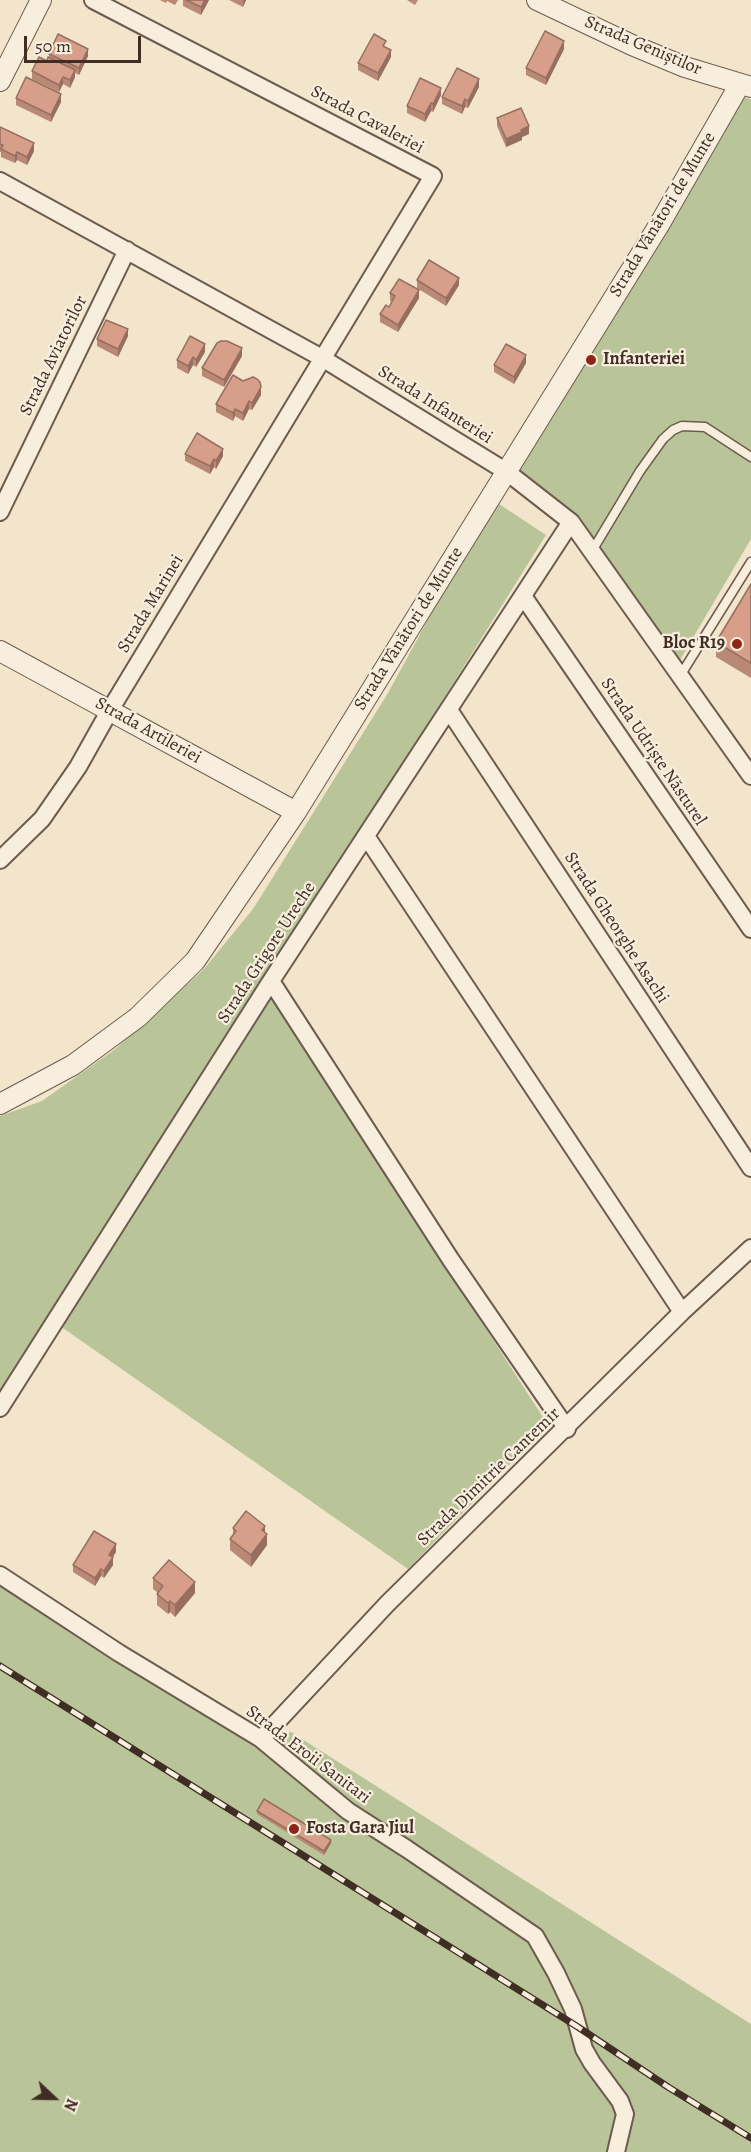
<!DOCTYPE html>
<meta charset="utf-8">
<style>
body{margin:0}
#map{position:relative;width:751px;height:2152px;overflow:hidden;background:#f2e5cc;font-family:Alegreya,serif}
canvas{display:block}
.north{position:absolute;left:24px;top:2068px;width:60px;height:60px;-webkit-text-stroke:4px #f7eede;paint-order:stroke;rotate:112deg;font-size:16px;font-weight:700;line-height:24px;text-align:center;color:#402d24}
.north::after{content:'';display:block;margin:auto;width:21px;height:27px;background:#402d24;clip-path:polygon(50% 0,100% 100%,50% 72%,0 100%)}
.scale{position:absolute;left:24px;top:36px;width:117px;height:27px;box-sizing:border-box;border:3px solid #402d24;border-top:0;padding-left:8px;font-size:18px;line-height:21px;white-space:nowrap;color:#402d24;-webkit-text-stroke:4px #f7eede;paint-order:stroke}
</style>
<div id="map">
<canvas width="751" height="2152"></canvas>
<div class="north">N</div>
<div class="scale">50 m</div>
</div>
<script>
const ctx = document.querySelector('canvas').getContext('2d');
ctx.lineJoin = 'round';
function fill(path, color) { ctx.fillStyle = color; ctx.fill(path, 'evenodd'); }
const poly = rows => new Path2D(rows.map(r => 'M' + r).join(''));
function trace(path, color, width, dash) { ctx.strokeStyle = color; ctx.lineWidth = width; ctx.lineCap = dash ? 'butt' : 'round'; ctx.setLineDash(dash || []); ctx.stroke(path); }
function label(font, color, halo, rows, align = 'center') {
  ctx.font = font + ' Alegreya,serif'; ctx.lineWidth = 4.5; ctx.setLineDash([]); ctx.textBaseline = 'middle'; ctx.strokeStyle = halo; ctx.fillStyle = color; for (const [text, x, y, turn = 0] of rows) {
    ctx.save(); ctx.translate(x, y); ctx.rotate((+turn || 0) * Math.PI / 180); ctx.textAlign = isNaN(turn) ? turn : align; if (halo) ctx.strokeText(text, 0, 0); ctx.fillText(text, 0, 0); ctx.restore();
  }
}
fill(poly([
 [741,97,751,99,751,539,677,665,573,512,512,466],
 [493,500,546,535,265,985,548,1425,408,1569,50,1319,0,1402,0,1116,42,1101,114,1050,203,970,253,909,388,693],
 [0,1579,257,1744,291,1732,751,2024,751,2152,0,2152]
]), '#b9c599');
const service = poly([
 [592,551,640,471,663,439,673,430,682,426,705,427,751,457],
 [680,676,751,562]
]);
const minor = poly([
 [0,181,322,358,507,472,571,522,751,776],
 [0,512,127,250],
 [523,596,751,929],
 [449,710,751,1168],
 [366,836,682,1312],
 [0,860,42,819,78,767,110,710,433,176,93,0],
 [271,981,451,1260,567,1429],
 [0,1408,271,981,571,522],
 [0,1575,119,1653,261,1739,348,1811,407,1849,535,1936,556,1973,573,2009,584,2049,592,2063,620,2101,625,2114,616,2152],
 [261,1739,387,1604,682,1312,751,1248]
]);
const tertiary = poly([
 [537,0,632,45,685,67,751,87],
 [0,81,41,0],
 [0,651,296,812],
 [0,1104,73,1065,138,1017,195,961,296,812,659,225,740,84]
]);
trace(service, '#6c5b4e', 11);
trace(minor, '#6c5b4e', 20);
trace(tertiary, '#6c5b4e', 22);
trace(service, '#f7eede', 8);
trace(minor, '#f7eede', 16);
trace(tertiary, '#f7eede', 20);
const rail = poly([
 [0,1666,578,2027,668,2087,751,2138]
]);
trace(rail, '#402d24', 7);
trace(rail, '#f7eede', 4.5, [14]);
fill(poly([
 [160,0,178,0,175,5,167,1,166,3],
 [183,0,209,0,201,15,183,6],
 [229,0,246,0,243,7],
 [407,0,418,0,415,5],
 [386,47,391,57,378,81,358,70,358,63],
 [564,49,546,85,526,75,526,68],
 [49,54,88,56,79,75,75,73,75,77,70,88,63,84,59,92,32,79,32,71,47,61,49,57],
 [479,87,468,108,465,107,462,114,442,104,442,97],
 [441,95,433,112,431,111,425,122,407,113,407,106],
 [16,98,61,102,51,122,16,105],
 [497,118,529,134,522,137,522,140,506,147,497,126],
 [0,127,34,151,27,165,17,160,15,163,1,157,1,152,0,152],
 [417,280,459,285,446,306,417,288],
 [390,293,419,298,398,332,380,322,380,314,389,307,392,302,390,301],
 [128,336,118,357,97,346,97,339],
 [205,352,196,367,193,365,188,374,177,368,177,360],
 [242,356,224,387,202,376,202,368],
 [526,363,514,384,494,372,494,365],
 [261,395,252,410,249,409,243,421,235,416,233,421,216,412,216,404],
 [185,454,223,456,216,469,214,467,210,474,185,461],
 [751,584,751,678,716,657,716,642],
 [233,1528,265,1533,267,1545,251,1567,230,1550,230,1539,233,1535],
 [116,1552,113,1557,113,1565,104,1578,101,1576,95,1586,73,1572,73,1565],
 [153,1578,195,1593,175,1617,170,1612,168,1614,157,1605,157,1592,153,1589],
 [257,1811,331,1843,324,1855,257,1814]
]), '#b98976');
fill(poly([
 [205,0,209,0,201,15,201,7],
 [243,0,246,0,243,7],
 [564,41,564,49,546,85,546,78],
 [88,49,88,56,79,75,79,68],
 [391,50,391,57,378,81,378,73],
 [75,70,75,77,70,88,70,80],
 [63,77,63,84,59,92,59,85],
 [479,79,479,87,468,108,468,101],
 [441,88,441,95,433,112,433,104],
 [61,94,61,102,51,122,51,115],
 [465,99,465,107,462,114,462,106],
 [431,103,431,111,425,122,425,114],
 [529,126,529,134,522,137,522,140,506,147,506,139,521,130],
 [34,143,34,151,27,165,27,157],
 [17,152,17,160,15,163,15,156],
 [459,278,459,285,446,306,446,298],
 [419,290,419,298,398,332,398,325],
 [128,329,128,336,118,357,118,349],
 [205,344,205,352,196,367,196,360],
 [242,348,242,356,224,387,224,380],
 [526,355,526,363,514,384,514,377],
 [193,357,193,365,188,374,188,366],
 [261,387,261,395,252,410,252,403],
 [249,401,249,409,243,421,243,413],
 [235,409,235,416,233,421,233,413],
 [223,449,223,456,216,469,216,461],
 [214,459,214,467,210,474,210,466],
 [265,1526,265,1537,267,1534,267,1545,251,1567,251,1555,262,1530],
 [116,1544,116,1552,109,1562,109,1555],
 [113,1557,113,1565,104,1578,104,1571],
 [101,1569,101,1576,95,1586,95,1578],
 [195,1582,195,1593,175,1617,175,1605],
 [170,1601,170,1612,168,1614,168,1603],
 [331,1840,331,1843,324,1855,324,1851]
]), '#966f60');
const building = poly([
 [186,0,205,0,201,7,186,0],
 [545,31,564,41,546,78,526,68,545,31],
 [58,34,88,49,79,68,49,54,58,34],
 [374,34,386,41,383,46,391,50,378,73,358,63,374,34],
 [39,57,47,61,48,57,75,70,70,80,63,77,59,85,32,71,39,57],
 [457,68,479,79,468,101,465,99,462,106,442,97,457,68],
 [26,77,61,94,51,115,16,98,26,77],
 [420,78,441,88,433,104,431,103,425,114,407,106,420,78],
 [521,108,529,126,521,130,522,132,506,139,497,118,521,108],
 [0,127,34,143,27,157,17,152,15,156,1,149,3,145,0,144,0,127],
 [429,260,459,278,446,298,417,280,429,260],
 [399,279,419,290,398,325,380,314,386,305,389,307,395,296,390,293,399,279],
 [106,320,128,329,118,349,97,339,106,320],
 [190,336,205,344,196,360,193,357,188,366,177,360,190,336],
 [221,341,227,341,242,348,224,380,202,368,217,343,221,341],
 [506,344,526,355,514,377,494,365,506,344],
 [233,375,243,381,253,377,257,379,260,382,261,387,252,403,249,401,243,413,235,409,233,413,216,404,233,375],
 [197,433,223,449,216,461,214,459,210,466,185,454,197,433],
 [751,584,751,663,716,642,751,584],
 [246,1511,265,1526,262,1530,267,1534,251,1555,230,1539,236,1531,233,1528,246,1511],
 [94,1531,116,1544,109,1555,113,1557,104,1571,101,1569,95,1578,73,1565,94,1531],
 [169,1560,195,1582,175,1605,170,1601,168,1603,157,1594,163,1586,153,1578,169,1560],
 [264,1799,331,1840,324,1851,257,1811,264,1799]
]);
fill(building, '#d79f89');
trace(building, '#966f60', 1.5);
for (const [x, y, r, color] of [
 [591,360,6,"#8f2418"],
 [737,644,6,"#8f2418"],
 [294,1829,6,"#8f2418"]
]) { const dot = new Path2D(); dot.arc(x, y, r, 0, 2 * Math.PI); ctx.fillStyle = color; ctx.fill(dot); trace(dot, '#f7eede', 2); }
label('18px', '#402d24', '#f7eede', [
 ["Strada Geniștilor",643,46,23],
 ["Strada Cavaleriei",367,120,28],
 ["Strada Vânători de Munte",663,215,-59],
 ["Strada Aviatorilor",54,356,-64],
 ["Strada Infanteriei",435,405,32],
 ["Strada Marinei",151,604,-59],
 ["Strada Vânători de Munte",409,629,-58],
 ["Strada Artileriei",148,731,29],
 ["Strada Udriște Năsturel",653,752,56],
 ["Strada Gheorghe Asachi",616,928,57],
 ["Strada Grigore Ureche",267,953,-57],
 ["Strada Dimitrie Cantemir",489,1477,-44],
 ["Strada Eroii Sanitari",308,1755,37]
]);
label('bold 18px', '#402d24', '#f7eede', [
 ["Infanteriei",603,360],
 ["Bloc R19",725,644,"right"],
 ["Fosta Gara Jiul",306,1829]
], 'left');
</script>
